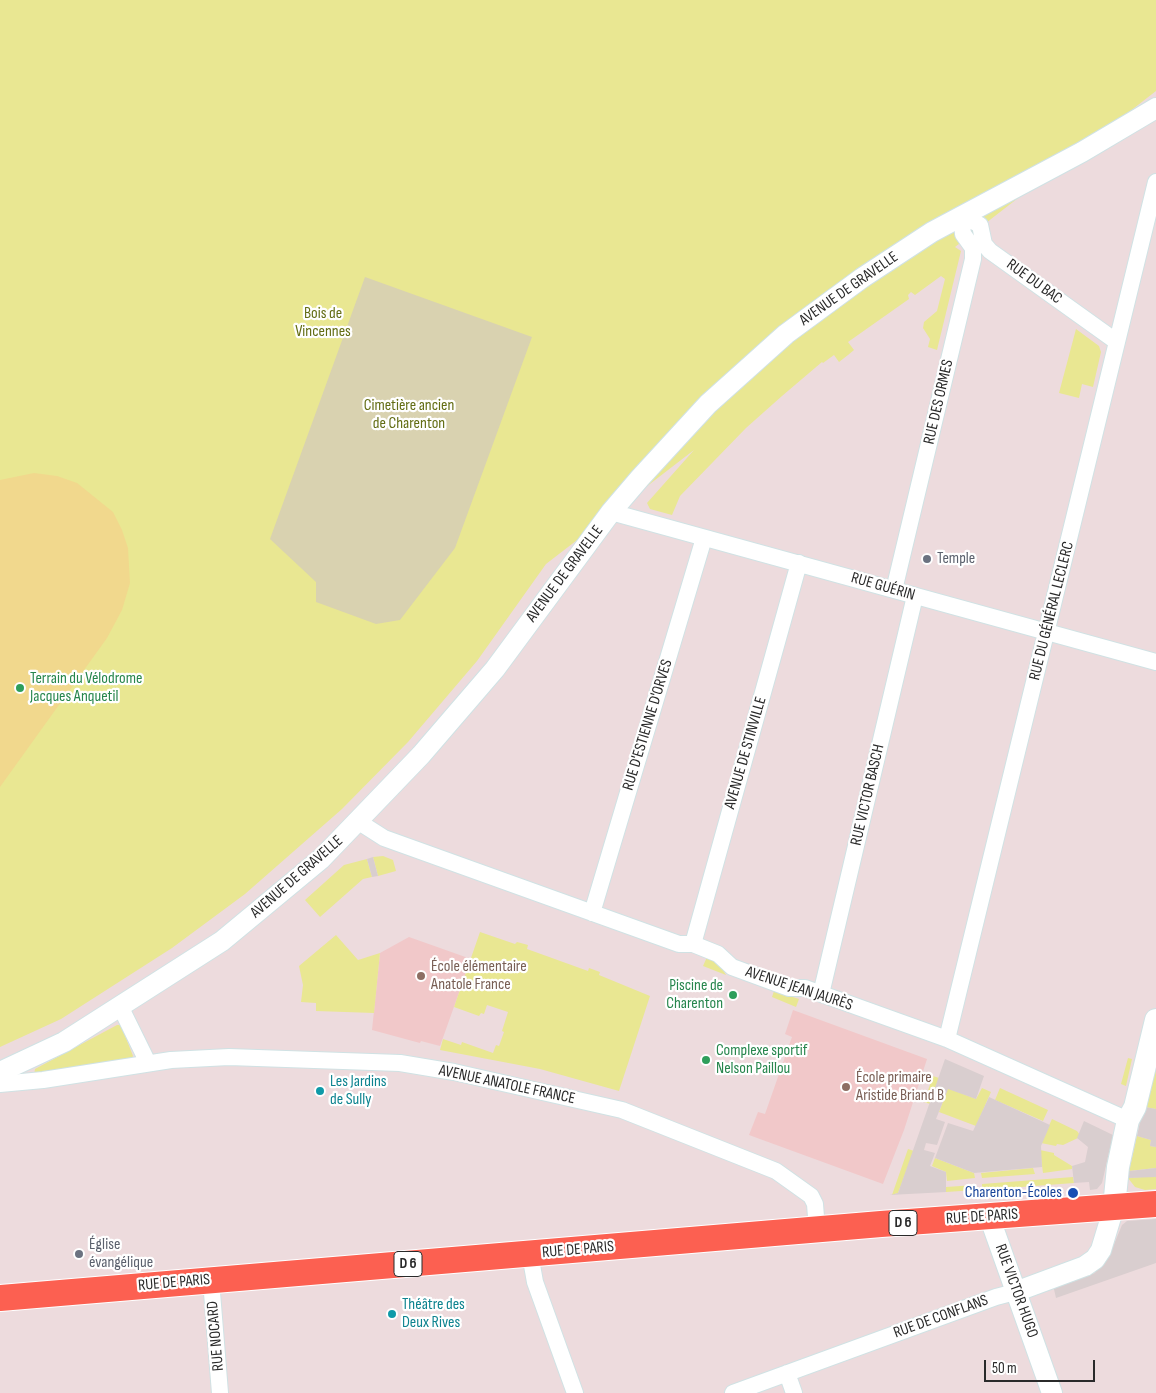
<!DOCTYPE html>
<meta charset="utf-8">
<style>
body{margin:0}
#map{position:relative;width:1156px;height:1393px;overflow:hidden;background:#eddbdd;font-family:"Sofia Sans Condensed",sans-serif}
canvas{display:block}
.scale{position:absolute;left:984px;top:1360px;width:111px;height:22px;box-sizing:border-box;border:2px solid #2a2a2a;border-top:0;padding-left:6px;font-size:15px;line-height:18px;white-space:nowrap;color:#2a2a2a;-webkit-text-stroke:4px #fff;paint-order:stroke}
</style>
<div id="map">
<canvas width="1156" height="1393"></canvas>
<div class="scale">50 m</div>
</div>
<script>
const ctx = document.querySelector('canvas').getContext('2d');
ctx.lineJoin = 'round';
function fill(path, color) { ctx.fillStyle = color; ctx.fill(path, 'evenodd'); }
const poly = rows => new Path2D(rows.map(r => 'M' + r).join(''));
function trace(path, color, width, dash) { ctx.strokeStyle = color; ctx.lineWidth = width; ctx.lineCap = dash ? 'butt' : 'round'; ctx.setLineDash(dash || []); ctx.stroke(path); }
function label(font, color, halo, rows, align = 'center') {
  ctx.font = font + ' "Sofia Sans Condensed",sans-serif'; ctx.lineWidth = 4.5; ctx.setLineDash([]); ctx.textBaseline = 'middle'; ctx.strokeStyle = halo; ctx.fillStyle = color; for (const [text, x, y, turn = 0] of rows) {
    ctx.save(); ctx.translate(x, y); ctx.rotate((+turn || 0) * Math.PI / 180); ctx.textAlign = isNaN(turn) ? turn : align; if (halo) ctx.strokeText(text, 0, 0); ctx.fillText(text, 0, 0); ctx.restore();
  }
}
fill(poly([
 [409,937,471,959,440,1046,421,1041,420,1043,372,1030,380,953],
 [793,1010,927,1059,904,1130,883,1184,749,1135,758,1112,765,1114,792,1037,785,1034]
]), '#f1c8c9');
fill(poly([
 [0,0,1156,0,1156,91,955,247,961,251,937,350,928,347,930,339,923,328,924,322,937,311,945,279,941,276,915,295,911,292,908,295,909,299,848,342,854,350,848,355,839,362,834,355,823,363,822,362,782,396,746,428,680,496,672,515,650,509,647,503,694,450,546,564,477,661,408,742,342,809,245,894,172,948,61,1019,0,1047],
 [1076,329,1099,346,1101,352,1093,387,1082,384,1079,398,1059,393],
 [383,856,393,860,396,871,378,876,373,857],
 [367,859,372,877,363,879,320,917,305,900,344,865],
 [480,932,515,944,517,942,528,945,527,949,588,971,589,968,600,972,599,975,650,996,619,1091,540,1069,440,1050,443,1039,461,1045,462,1042,493,1053,496,1045,499,1046,504,1032,502,1031,508,1012,487,1005,484,1014,481,1013,479,1016,454,1007],
 [336,935,358,960,380,953,374,1013,316,1011,316,1003,301,1002,303,985,299,966],
 [707,957,719,963,726,975,703,966],
 [774,991,799,999,796,1007,772,997],
 [117,1025,121,1025,133,1056,132,1059,34,1075,35,1069],
 [1128,1058,1132,1059,1126,1086,1121,1084],
 [1156,1067,1156,1109,1145,1107],
 [933,1076,939,1078,930,1104,924,1102],
 [948,1088,976,1099,982,1088,991,1092,976,1126,939,1112],
 [1000,1088,1048,1110,1043,1121,995,1100],
 [1052,1119,1077,1131,1080,1135,1078,1138,1063,1145,1057,1144,1056,1146,1041,1143],
 [1137,1136,1151,1140,1150,1146,1156,1147,1156,1168,1129,1171],
 [908,1149,914,1151,898,1193,892,1195],
 [1040,1150,1054,1153,1054,1155,1072,1166,1072,1169,1043,1173],
 [935,1158,974,1173,975,1178,947,1181,946,1172,932,1166],
 [1033,1168,1035,1174,982,1178,981,1173],
 [1156,1176,1156,1189,1145,1190,1135,1187,1128,1178],
 [1073,1177,1074,1183,982,1190,982,1184],
 [975,1185,976,1190,946,1192,946,1187]
]), '#e9e792');
fill(poly([
 [365,277,532,337,455,548,400,620,376,624,316,602,316,582,270,539]
]), '#d9d2b0');
fill(poly([
 [34,473,57,476,77,483,113,512,122,530,128,548,130,583,122,610,107,638,0,787,0,480]
]), '#f1d88d');
fill(poly([
 [373,857,378,876,372,877,367,859],
 [1154,1058,1145,1107,1156,1109,1156,1147,1150,1146,1151,1140,1137,1136],
 [945,1059,984,1076,976,1099,948,1089,936,1119,945,1122,937,1145,926,1143,924,1150,935,1153,930,1166,946,1172,946,1192,890,1195,898,1193],
 [989,1097,1050,1125,1041,1146,1042,1167,974,1173,935,1158,948,1123,973,1131],
 [1084,1121,1113,1135,1102,1183,1097,1189,1090,1190,1089,1182,1074,1183,1072,1166,1085,1162,1088,1147,1077,1138],
 [1156,1168,1156,1177,1128,1178,1129,1171],
 [1156,1219,1156,1263,1056,1298,1053,1285,1095,1273,1098,1266,1110,1254,1122,1225,1127,1221]
]), '#d9cecf');
const minor = poly([
 [961,215,980,225,984,244,990,251,1117,342],
 [611,512,1156,662],
 [894,590,973,259,973,248,963,234,961,215],
 [359,822,384,838,679,944,693,944,718,954,732,967,789,988,805,988,947,1039,1128,1120],
 [592,913,704,538],
 [693,944,799,563],
 [821,994,915,596],
 [121,1008,148,1063],
 [947,1039,1156,182],
 [0,1084,43,1080,171,1060,229,1057,400,1063,454,1072,622,1110,776,1171,811,1196,815,1204,817,1230],
 [530,1254,535,1282,575,1393],
 [211,1280,220,1393],
 [787,1373,794,1393],
 [733,1393,996,1297,1015,1292]
]);
const tertiary = poly([
 [0,1072,64,1042,222,941,321,859,421,755,495,669,611,512,640,478,708,404,786,334,862,278,932,232,1082,152,1156,108],
 [989,1216,1052,1393],
 [1015,1292,1085,1266,1095,1259,1101,1250,1114,1207]
]);
const secondary = poly([
 [1114,1207,1118,1167,1128,1120,1135,1107,1156,1020]
]);
const primary = poly([
 [0,1298,881,1224,1156,1204]
]);
trace(minor, '#d0e2e4', 18);
trace(tertiary, '#d0e2e4', 22);
trace(secondary, '#d0e2e4', 24);
trace(primary, '#fff', 28);
trace(minor, '#fff', 16);
trace(tertiary, '#fff', 20);
trace(secondary, '#fff', 22);
trace(primary, '#fc6051', 26);
for (const [x, y, r, color] of [
 [927,559,5,"#6b7280"],
 [20,688,5,"#2e9e5b"],
 [421,976,5,"#8d6e63"],
 [733,995,5,"#2e9e5b"],
 [706,1060,5,"#2e9e5b"],
 [846,1087,5,"#8d6e63"],
 [320,1091,5,"#0f9aa8"],
 [1073,1193,6,"#1a4fb4"],
 [79,1254,5,"#6b7280"],
 [392,1314,5,"#0f9aa8"]
]) { const dot = new Path2D(); dot.arc(x, y, r, 0, 2 * Math.PI); ctx.fillStyle = color; ctx.fill(dot); trace(dot, '#fff', 2); }
for (const [x, y, w] of [
 [903,1223,28],
 [408,1264,28]
]) { const box = new Path2D(); box.roundRect(x - w / 2, y - 12.5, w, 25, 4); ctx.fillStyle = '#fff'; ctx.fill(box); trace(box, '#2a2a2a', 1); }
label('bold 15px', '#2a2a2a', null, [
 ["D 6",903,1223],
 ["D 6",408,1264]
]);
label('16px', '#2a2a2a', '#fff', [
 ["RUE DU BAC",1034,282,36],
 ["AVENUE DE GRAVELLE",849,289,-35],
 ["RUE DES ORMES",939,402,-77],
 ["AVENUE DE GRAVELLE",565,574,-53],
 ["RUE GUÉRIN",883,587,16],
 ["RUE DU GÉNÉRAL LECLERC",1052,611,-76],
 ["RUE D'ESTIENNE D'ORVES",648,725,-73],
 ["AVENUE DE STINVILLE",746,753,-74],
 ["RUE VICTOR BASCH",868,795,-77],
 ["AVENUE DE GRAVELLE",297,877,-41],
 ["AVENUE JEAN JAURÈS",799,989,18],
 ["AVENUE ANATOLE FRANCE",507,1085,12],
 ["RUE DE PARIS",982,1217,-4],
 ["RUE DE PARIS",578,1250,-5],
 ["RUE DE PARIS",174,1283,-5],
 ["RUE VICTOR HUGO",1016,1291,70],
 ["RUE DE CONFLANS",941,1317,-20],
 ["RUE NOCARD",216,1336,-95]
]);
label('16px', '#636d14', '#fff', [
 ["Bois de",323,314],
 ["Vincennes",323,332],
 ["Cimetière ancien",409,406],
 ["de Charenton",409,424]
]);
label('16px', '#5b616d', '#fff', [
 ["Temple",937,559],
 ["Église",89,1245],
 ["évangélique",89,1263]
], 'left');
label('16px', '#27864d', '#fff', [
 ["Terrain du Vélodrome",30,679],
 ["Jacques Anquetil",30,697],
 ["Piscine de",723,986,"right"],
 ["Charenton",723,1004,"right"],
 ["Complexe sportif",716,1051],
 ["Nelson Paillou",716,1069]
], 'left');
label('16px', '#785e54', '#fff', [
 ["École élémentaire",431,967],
 ["Anatole France",431,985],
 ["École primaire",856,1078],
 ["Aristide Briand B",856,1096]
], 'left');
label('16px', '#0d838f', '#fff', [
 ["Les Jardins",330,1082],
 ["de Sully",330,1100],
 ["Théâtre des",402,1305],
 ["Deux Rives",402,1323]
], 'left');
label('16px', '#164399', '#fff', [
 ["Charenton-Écoles",1062,1193]
], 'right');
</script>
